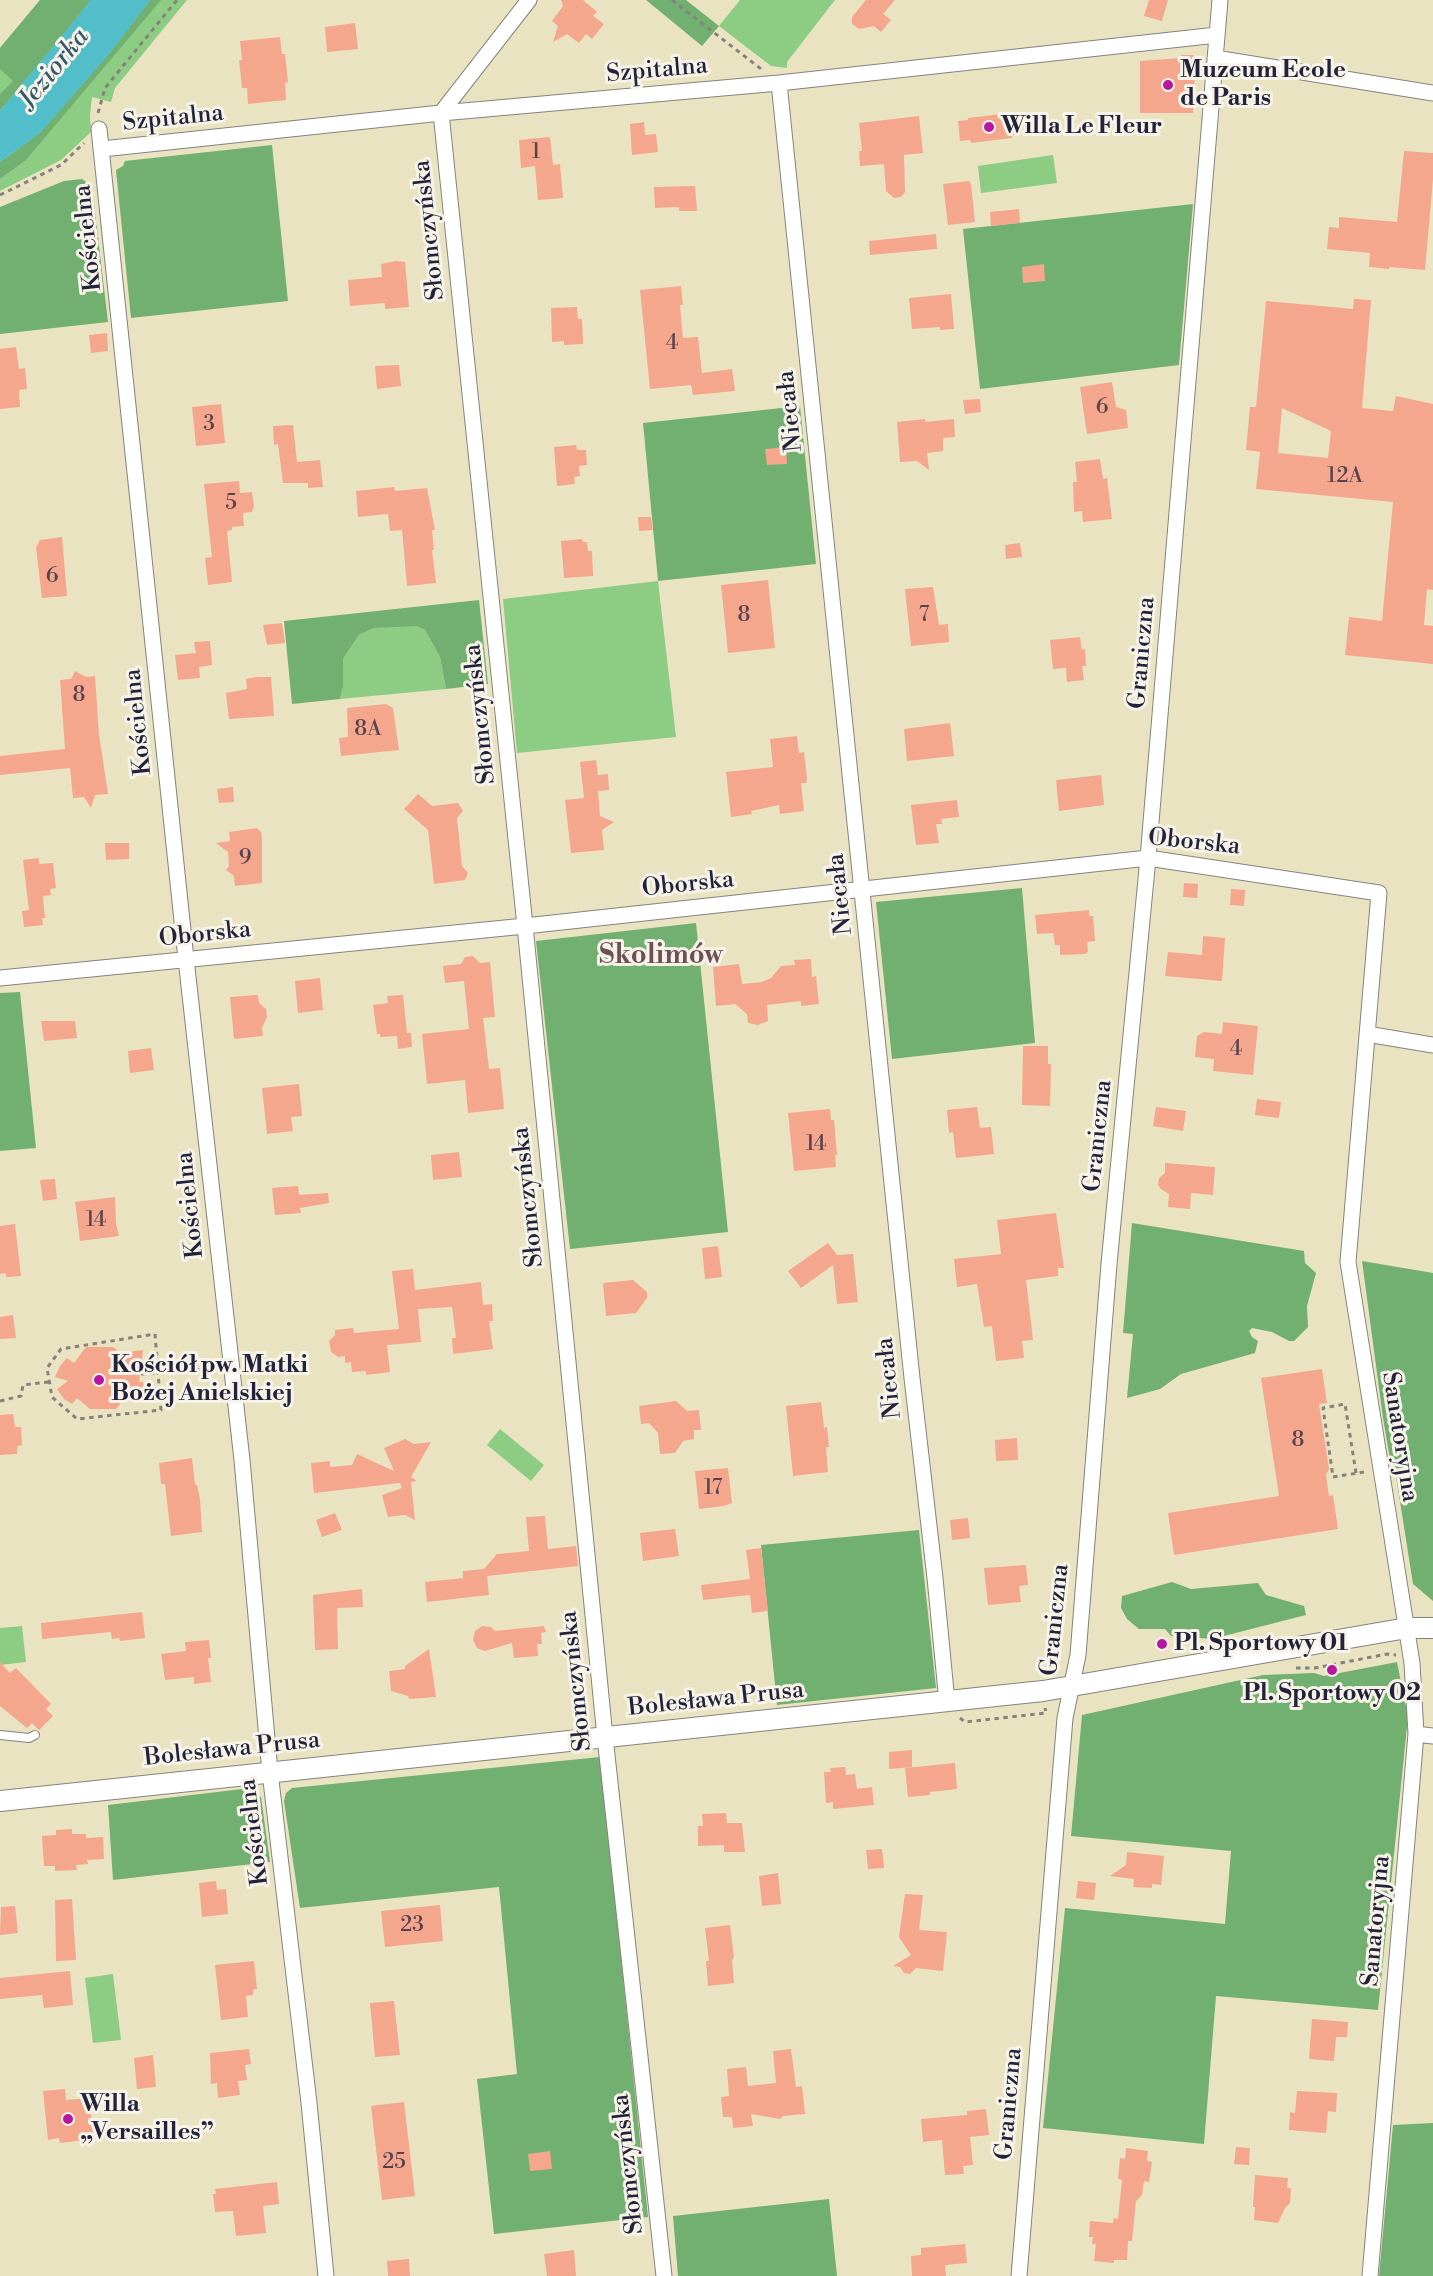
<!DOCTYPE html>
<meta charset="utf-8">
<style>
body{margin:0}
canvas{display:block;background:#eae3c2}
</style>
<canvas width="1433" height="2276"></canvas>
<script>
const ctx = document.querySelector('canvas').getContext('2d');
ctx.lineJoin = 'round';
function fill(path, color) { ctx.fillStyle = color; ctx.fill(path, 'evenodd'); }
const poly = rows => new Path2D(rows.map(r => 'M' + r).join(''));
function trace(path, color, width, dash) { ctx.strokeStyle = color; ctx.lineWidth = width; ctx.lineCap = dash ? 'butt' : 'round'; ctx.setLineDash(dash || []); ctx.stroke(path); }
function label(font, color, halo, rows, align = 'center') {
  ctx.font = font + ' "Libre Bodoni",serif'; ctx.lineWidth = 6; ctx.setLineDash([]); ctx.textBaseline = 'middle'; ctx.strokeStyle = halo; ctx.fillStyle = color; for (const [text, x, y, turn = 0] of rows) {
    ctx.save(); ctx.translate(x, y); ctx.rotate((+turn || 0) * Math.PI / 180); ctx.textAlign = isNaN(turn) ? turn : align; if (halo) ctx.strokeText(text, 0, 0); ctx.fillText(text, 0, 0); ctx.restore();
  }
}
fill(poly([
 [40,0,187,0,115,88,111,102,92,97,90,115,91,132,61,160,0,191,0,179,25,161,0,94,0,48],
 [740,0,835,0,787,62,787,68,771,66,719,26],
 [1053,155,1057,183,981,193,978,166],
 [658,581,676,737,517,753,503,599],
 [395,626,416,626,425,630,440,657,446,689,340,699,343,687,343,659,359,635,374,628],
 [500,1429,544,1465,531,1481,487,1445],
 [22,1626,26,1662,0,1665,0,1628],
 [113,1974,121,2040,93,2043,85,1978]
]), '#8ccc83');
fill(poly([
 [40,0,91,0,0,111,0,94,13,81,0,69,0,48],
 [150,0,161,0,25,161,0,179,0,162,40,133,110,53],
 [646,0,686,0,719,26,702,46],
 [272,145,288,301,131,318,116,170,123,166,125,161],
 [82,179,92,186,108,322,0,334,0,207,64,181],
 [1193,204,1179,365,980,389,963,229],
 [800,406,816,564,658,581,643,423],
 [479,600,488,684,446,689,440,657,425,630,416,626,374,628,359,635,343,659,343,687,340,699,292,704,284,621],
 [1022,888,1035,1043,892,1059,876,902],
 [696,923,728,1232,570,1249,536,941],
 [20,992,36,1148,0,1151,0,993],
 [1132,1223,1304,1251,1305,1263,1316,1273,1307,1306,1308,1327,1294,1341,1289,1341,1272,1332,1252,1328,1249,1331,1252,1337,1258,1341,1255,1353,1181,1374,1160,1389,1127,1398,1133,1334,1123,1333],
 [1362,1261,1433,1273,1433,1601,1413,1584,1395,1470,1390,1459,1383,1418],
 [919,1530,936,1688,777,1705,761,1545],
 [1172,1582,1191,1589,1258,1583,1266,1595,1304,1606,1306,1615,1212,1639,1171,1636,1165,1629,1139,1629,1127,1619,1121,1608,1122,1596],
 [1397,1662,1408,1717,1378,2010,1216,1996,1204,2144,1043,2128,1065,1908,1225,1924,1231,1851,1071,1836,1082,1715,1263,1675,1314,1673,1324,1676],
 [600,1757,648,2217,494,2234,477,2079,517,2074,499,1887,300,1908,284,1801,286,1793,292,1788],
 [242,1789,261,1797,270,1862,113,1880,108,1805],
 [1433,2123,1433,2276,1379,2276,1393,2125],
 [829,2199,837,2276,678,2276,673,2216]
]), '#71b071');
fill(poly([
 [91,0,150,0,110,53,40,133,0,162,0,111]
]), '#51beca');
fill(poly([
 [561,0,583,0,597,12,593,16,604,24,592,39,586,34,579,43,567,34,553,42,558,26,552,21,563,6],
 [866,0,895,0,883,14,891,20,881,32,874,26,859,29,852,24,852,17],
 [1149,0,1168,0,1162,21,1144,16],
 [355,23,358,49,327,52,325,27],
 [280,37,282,54,285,54,288,82,285,83,286,100,248,104,247,88,242,88,239,60,242,60,240,41],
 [1181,55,1193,55,1198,61,1199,72,1195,72,1193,113,1140,113,1140,61,1181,58],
 [1009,113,1010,116,1018,115,1020,134,1012,135,1012,138,971,143,970,140,960,141,958,121,968,120,968,118],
 [919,116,923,153,904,155,905,192,901,197,894,198,886,191,884,164,860,166,859,151,862,151,859,123],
 [644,122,645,135,656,134,658,152,632,155,630,124],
 [550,137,553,165,560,164,563,198,538,200,535,166,521,168,519,140],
 [1404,151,1433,153,1433,179,1425,270,1389,267,1389,269,1369,267,1370,253,1327,249,1329,227,1339,228,1339,217,1397,222],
 [969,181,971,184,975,222,948,225,943,184],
 [695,186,697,211,679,211,679,207,655,208,654,187],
 [1019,209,1020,223,991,226,990,212],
 [936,234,937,249,870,255,869,241],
 [396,261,405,262,409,307,385,309,385,303,350,306,348,280,382,277,381,264],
 [1044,264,1045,281,1023,283,1022,267],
 [681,286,683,305,680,305,683,338,698,337,702,373,732,369,735,391,693,395,691,385,650,389,640,290],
 [951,294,954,329,940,330,940,327,912,329,909,298],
 [1354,299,1371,300,1362,408,1393,411,1396,396,1433,404,1433,590,1427,589,1424,625,1433,626,1433,664,1345,655,1349,617,1382,621,1393,502,1256,489,1260,452,1246,450,1250,407,1256,407,1266,301,1353,309],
 [1282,408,1331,431,1328,458,1278,453],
 [577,307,578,319,582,319,583,344,564,345,564,341,552,342,551,308],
 [107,333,108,351,91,353,89,335],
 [16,347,19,369,25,368,27,389,19,390,20,407,0,409,0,349],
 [399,365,401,386,377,389,375,366],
 [1112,382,1116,407,1126,410,1128,428,1087,434,1080,387],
 [980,399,981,412,965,414,963,400],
 [221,404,225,443,196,446,192,407],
 [925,419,925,422,954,419,955,437,943,438,943,451,927,453,929,470,917,461,900,462,897,422],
 [293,425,297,462,320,460,323,487,308,488,308,483,283,483,278,444,274,445,273,426],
 [576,445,577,450,586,450,587,465,579,466,580,476,574,477,575,484,557,486,554,447],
 [786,447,787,464,767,465,765,449],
 [1100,459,1103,479,1107,478,1112,519,1083,522,1082,511,1074,512,1073,482,1077,482,1075,462],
 [239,481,240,493,252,492,254,506,252,512,243,513,244,526,232,527,232,530,227,531,232,582,208,585,205,558,212,557,204,484],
 [394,487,395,491,427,488,435,530,432,530,434,550,432,550,436,583,407,586,402,530,390,531,388,514,358,517,356,491],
 [638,517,651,517,653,530,639,531],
 [62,537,67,596,42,598,36,547,40,540],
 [582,539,583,542,587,542,588,551,592,551,593,576,564,578,561,541],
 [1020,543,1022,557,1006,559,1005,545],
 [768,580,775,648,728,653,721,585],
 [933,587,939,625,948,624,949,642,911,646,905,589],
 [282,623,285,643,267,645,263,625],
 [1080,637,1082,650,1085,649,1086,666,1082,666,1084,680,1067,682,1066,668,1053,669,1050,640],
 [210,641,212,665,199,667,200,678,178,680,175,655,196,653,194,642],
 [75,671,86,677,95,676,99,735,108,794,95,795,91,808,84,797,73,798,70,768,0,775,0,756,65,749,60,680,71,679],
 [256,677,271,677,274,716,229,719,226,693,247,689,246,679],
 [386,704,393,708,399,750,341,756,339,738,348,737,347,708],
 [950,723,954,756,907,761,904,729],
 [797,736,799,753,804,752,807,778,806,783,801,783,804,811,780,814,779,805,751,811,752,814,731,817,726,772,773,767,770,739],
 [596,760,598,775,608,774,609,790,598,791,600,816,614,822,602,830,604,850,571,853,565,800,584,798,580,762],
 [1101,775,1104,805,1059,811,1056,780],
 [233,787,234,802,219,803,217,789],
 [418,794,432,806,458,803,463,811,457,818,462,866,468,873,465,880,434,884,428,830,404,809],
 [957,800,959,817,941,819,942,824,936,824,939,843,916,845,911,805],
 [257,828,261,832,262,838,262,883,235,886,234,876,226,870,229,866,228,852,216,843,230,841,229,832],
 [105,843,129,843,129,859,106,860],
 [39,858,39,864,53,863,56,888,50,889,51,895,43,896,45,918,42,918,43,925,24,927,22,911,29,910,23,860],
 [1184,883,1198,884,1197,898,1183,897],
 [1231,889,1245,890,1244,906,1230,905],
 [1089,910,1089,916,1093,916,1095,941,1087,942,1088,952,1085,954,1060,955,1060,945,1055,945,1053,933,1037,934,1035,915],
 [1203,936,1225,938,1222,981,1165,976,1168,952,1202,955],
 [473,956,480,963,490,962,495,1017,483,1018,489,1069,500,1068,504,1109,468,1113,465,1080,427,1084,422,1034,469,1029,464,981,445,983,443,966,461,964,465,957],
 [811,959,812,977,816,976,819,1004,801,1006,801,1001,767,1005,768,1021,758,1025,748,1023,747,1014,735,1004,716,1006,713,967,739,964,742,984,762,982,771,978,781,966,795,965,794,960],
 [320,978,323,1010,298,1013,295,981],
 [258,995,259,1003,266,1009,267,1017,262,1028,263,1036,234,1039,230,997],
 [403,995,407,1033,411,1033,412,1047,398,1049,397,1036,380,1037,380,1034,377,1034,373,1005,388,1003,387,996],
 [41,1021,75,1021,77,1038,44,1041],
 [1223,1022,1258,1026,1253,1075,1213,1071,1214,1059,1195,1057,1197,1036,1204,1032,1222,1034],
 [1023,1046,1048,1046,1048,1064,1051,1064,1050,1106,1022,1105],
 [151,1048,154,1070,130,1073,128,1051],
 [299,1084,302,1116,291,1117,293,1131,267,1134,262,1088],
 [1257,1099,1281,1102,1279,1118,1255,1115],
 [977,1107,980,1128,991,1127,994,1154,956,1158,953,1132,949,1133,947,1110],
 [1156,1107,1186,1111,1183,1131,1153,1126],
 [830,1109,831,1120,834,1120,837,1155,835,1155,836,1167,794,1171,788,1113],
 [459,1152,462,1177,433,1180,431,1155],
 [1165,1163,1215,1167,1213,1195,1191,1193,1190,1209,1168,1207,1169,1194,1161,1189,1158,1185,1159,1178,1165,1173],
 [55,1179,57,1199,43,1201,40,1180],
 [298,1186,299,1195,328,1193,329,1203,300,1208,301,1213,275,1215,272,1188],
 [115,1197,116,1224,119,1236,80,1241,75,1202],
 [1056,1213,1064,1268,1058,1268,1058,1276,1026,1280,1033,1340,1022,1341,1024,1358,996,1361,992,1326,984,1327,977,1284,957,1287,954,1259,1001,1254,997,1220],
 [15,1224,21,1276,6,1277,6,1273,0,1274,0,1226],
 [828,1243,837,1255,853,1254,858,1302,837,1304,833,1265,801,1288,788,1271],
 [718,1246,722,1277,705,1279,702,1248],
 [413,1269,415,1290,481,1282,483,1305,492,1304,493,1321,489,1321,493,1349,453,1354,452,1338,456,1338,452,1307,418,1309,421,1342,387,1345,390,1372,366,1375,366,1371,352,1372,351,1362,345,1363,345,1356,338,1357,331,1352,329,1341,335,1335,335,1330,353,1328,354,1333,399,1329,392,1271],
 [633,1280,647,1292,647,1298,636,1313,606,1316,603,1283],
 [13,1315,16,1338,0,1339,0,1317],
 [86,1347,113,1347,120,1353,143,1350,139,1382,143,1382,144,1398,125,1398,116,1409,90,1409,77,1398,72,1404,64,1399,57,1389,68,1381,55,1377,60,1366,67,1358,74,1363],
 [1322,1369,1327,1403,1319,1404,1329,1469,1326,1475,1329,1496,1333,1495,1338,1529,1174,1555,1168,1513,1279,1496,1261,1378],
 [676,1401,687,1411,699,1410,701,1430,694,1430,694,1439,683,1441,675,1453,660,1454,658,1433,649,1423,641,1424,639,1406],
 [821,1402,824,1428,827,1427,829,1447,826,1447,828,1472,793,1476,786,1406],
 [13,1414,15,1427,21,1427,22,1445,17,1446,17,1454,0,1455,0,1415],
 [1017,1438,1018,1460,996,1461,995,1440],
 [405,1439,414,1444,431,1442,411,1477,417,1481,411,1482,415,1520,405,1515,388,1517,382,1495,402,1488,400,1483,314,1493,311,1463,330,1461,330,1467,352,1465,357,1454,394,1471,384,1448],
 [192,1458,195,1485,197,1485,200,1499,202,1532,171,1536,165,1484,161,1484,159,1463],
 [728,1468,732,1503,724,1506,699,1509,695,1471],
 [335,1513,342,1530,322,1537,316,1520],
 [545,1516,548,1549,576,1546,578,1566,487,1576,489,1595,427,1602,425,1582,463,1578,463,1571,484,1569,497,1554,529,1551,526,1517],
 [968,1518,970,1538,952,1540,950,1520],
 [675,1529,679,1556,643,1561,640,1533],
 [761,1548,768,1611,752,1613,750,1595,703,1600,701,1585,750,1579,746,1550],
 [1026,1565,1028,1585,1019,1586,1021,1602,988,1605,984,1568],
 [362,1589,363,1607,337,1608,338,1649,315,1650,313,1595],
 [142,1612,145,1638,120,1641,119,1638,112,1639,111,1632,42,1639,41,1623],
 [482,1626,491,1627,495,1631,544,1626,546,1632,541,1633,542,1644,537,1644,538,1656,514,1658,512,1643,485,1651,477,1648,473,1640,475,1631],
 [209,1640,211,1658,208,1658,211,1682,194,1684,194,1677,165,1680,161,1654,186,1651,185,1642],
 [429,1649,436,1697,409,1699,408,1696,391,1691,389,1671,405,1669,405,1666],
 [0,1662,10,1673,16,1668,51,1704,46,1709,53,1716,39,1730,32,1723,27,1728,0,1706],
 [912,1750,912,1767,889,1769,889,1752],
 [955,1763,957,1789,930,1792,930,1795,908,1797,905,1768],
 [845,1767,846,1775,855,1774,857,1789,872,1787,874,1805,833,1809,833,1802,826,1803,824,1772,831,1772,830,1768],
 [726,1813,727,1823,742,1823,745,1852,724,1852,724,1845,698,1846,698,1826,703,1826,702,1814],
 [72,1829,72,1834,86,1834,86,1838,103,1837,104,1859,87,1860,88,1864,76,1865,77,1870,55,1871,55,1866,44,1866,42,1836,56,1835,56,1830],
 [882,1849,884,1868,868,1869,866,1850],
 [1127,1852,1164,1856,1161,1885,1152,1884,1152,1888,1133,1887,1134,1879,1110,1876,1126,1865],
 [778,1873,781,1904,762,1906,759,1876],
 [216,1881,217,1890,226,1889,228,1914,202,1917,199,1883],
 [1078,1881,1096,1883,1094,1900,1076,1898],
 [905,1894,923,1895,919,1930,947,1932,943,1971,916,1968,910,1974,904,1973,900,1967,893,1966,911,1955,899,1937],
 [72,1899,76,1960,56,1961,55,1900],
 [440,1905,443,1941,385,1947,381,1911],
 [15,1906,18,1933,0,1935,1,1907],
 [730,1925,734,1957,732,1960,734,1983,708,1986,706,1961,709,1961,705,1928],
 [254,1961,257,1989,253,1989,253,1995,246,1996,248,2017,221,2020,215,1965],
 [70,1971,73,2005,44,2008,42,1995,0,1999,0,1978],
 [394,2001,400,2055,375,2057,370,2003],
 [1312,2019,1348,2022,1347,2037,1336,2037,1334,2061,1309,2059],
 [249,2049,251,2064,245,2065,247,2080,238,2081,240,2095,218,2098,217,2083,211,2084,210,2053],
 [791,2049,796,2087,802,2086,805,2114,783,2116,780,2119,751,2114,753,2126,733,2128,732,2117,723,2117,721,2097,729,2096,727,2069,746,2067,748,2086,776,2083,773,2051],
 [153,2055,156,2087,137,2089,134,2058],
 [65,2089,66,2100,89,2098,93,2135,84,2136,85,2140,60,2143,59,2138,48,2140,43,2091],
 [1297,2091,1337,2093,1336,2112,1328,2111,1326,2133,1289,2130,1290,2112,1295,2113],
 [404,2102,415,2196,382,2200,371,2106],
 [986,2109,989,2135,970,2137,973,2165,963,2166,964,2174,945,2175,942,2140,923,2142,921,2119,967,2115,967,2111],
 [1236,2147,1250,2148,1249,2165,1234,2164],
 [1126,2148,1148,2151,1147,2161,1152,2162,1149,2182,1144,2181,1142,2195,1136,2201,1132,2241,1128,2241,1127,2260,1114,2260,1114,2263,1094,2261,1096,2244,1092,2244,1093,2237,1089,2237,1090,2221,1113,2223,1114,2218,1118,2219,1122,2180,1118,2179,1120,2158,1125,2159],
 [550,2151,552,2169,530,2171,528,2154],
 [1255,2175,1288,2178,1287,2188,1291,2188,1290,2203,1285,2208,1278,2223,1254,2220,1255,2207,1253,2207],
 [277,2182,279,2204,263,2206,266,2233,236,2236,233,2211,215,2212,213,2194,216,2194,215,2189],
 [965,2244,967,2263,945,2265,946,2276,912,2276,911,2256,921,2255,921,2248],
 [574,2250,576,2276,547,2276,544,2254],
 [409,2259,410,2276,388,2276,387,2261]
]), '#f4a78c');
const service = poly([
 [0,1735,29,1738,35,1735]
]);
const minor = poly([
 [529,0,441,113,525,926,605,1737,664,2276],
 [1215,58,1433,93],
 [779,83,912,1378,935,1578,947,1702],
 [99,129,186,959,242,1460,270,1772,309,2103,326,2276],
 [102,149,441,113,779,83,1217,35],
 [0,978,525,926,1148,858,1379,893,1348,1262,1412,1663,1416,1734,1370,2276],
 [1367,1034,1433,1045],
 [1416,1734,1433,1736],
 [1019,2276,1065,1718,1078,1655,1109,1264,1148,858,1220,0]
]);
const tertiary = poly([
 [0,1801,1043,1691,1407,1628,1433,1628]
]);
trace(service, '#86827e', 10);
trace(minor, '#86827e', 17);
trace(tertiary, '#86827e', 22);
trace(poly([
 [672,0,761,69],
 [98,113,105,88,177,0],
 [0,195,61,165,84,143],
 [155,1334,161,1410,77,1419,52,1397,47,1368,61,1349,155,1334],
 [141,1374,217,1368],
 [0,1401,21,1396,23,1385,49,1382],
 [1356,1473,1345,1404,1323,1408,1333,1477,1364,1472],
 [1296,1668,1315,1668,1387,1654,1396,1655],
 [960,1718,965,1722,1046,1713,1045,1708]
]), '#86827e', 3, [4.5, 4.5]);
trace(service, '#fff', 8);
trace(minor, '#fff', 15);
trace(tertiary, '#fff', 20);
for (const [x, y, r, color] of [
 [1168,85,6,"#b5179e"],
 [989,127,6,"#b5179e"],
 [99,1380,6,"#b5179e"],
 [1162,1644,6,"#b5179e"],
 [1332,1670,6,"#b5179e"],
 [68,2119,6,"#b5179e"]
]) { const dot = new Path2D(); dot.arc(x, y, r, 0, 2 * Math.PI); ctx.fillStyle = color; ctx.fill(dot); trace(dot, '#f7f3e8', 2); }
label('21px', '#56434f', null, [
 ["1",536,153],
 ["4",672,344],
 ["6",1102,408],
 ["3",209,425],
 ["12A",1345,477],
 ["5",231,504],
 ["6",52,577],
 ["8",744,616],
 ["7",924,616],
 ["8",79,696],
 ["8A",368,730],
 ["9",245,859],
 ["4",1236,1050],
 ["14",816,1145],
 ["14",96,1221],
 ["8",1298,1441],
 ["17",713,1489],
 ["23",412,1926],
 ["25",394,2163]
]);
label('24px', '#22223b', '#f7f3e8', [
 ["Szpitalna",657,71,-5],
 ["Szpitalna",173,119,-6],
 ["Słomczyńska",430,230,-96],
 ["Kościelna",89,238,-96],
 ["Niecała",791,411,-96],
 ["Graniczna",1143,653,-85],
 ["Słomczyńska",481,714,-96],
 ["Kościelna",139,722,-96],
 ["Oborska",1194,843,6],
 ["Oborska",688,885,-6],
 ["Niecała",841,894,-96],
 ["Oborska",205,935,-6],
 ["Graniczna",1099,1136,-84],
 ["Słomczyńska",529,1197,-96],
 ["Kościelna",191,1205,-96],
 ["Niecała",890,1378,-96],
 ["Sanatoryjna",1399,1437,81],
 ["Graniczna",1056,1620,-84],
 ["Słomczyńska",577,1681,-96],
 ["Bolesława Prusa",716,1700,-6],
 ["Bolesława Prusa",232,1750,-6],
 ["Kościelna",255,1832,-97],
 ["Sanatoryjna",1377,1921,-85],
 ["Graniczna",1010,2104,-85],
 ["Słomczyńska",629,2164,-96]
]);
label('bold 24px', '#22223b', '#f7f3e8', [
 ["Muzeum Ecole",1180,71],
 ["de Paris",1180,99],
 ["Willa Le Fleur",1001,127],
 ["Kościół pw. Matki",111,1366],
 ["Bożej Anielskiej",111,1394],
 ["Pl. Sportowy 01",1174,1644],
 ["Pl. Sportowy 02",1332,1694,"center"],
 ["Willa",80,2105],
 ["„Versailles”",80,2133]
], 'left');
label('italic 26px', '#32596d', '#f7f3e8', [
 ["Jeziorka",55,69,-51]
]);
label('bold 27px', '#6c5157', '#f7f3e8', [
 ["Skolimów",661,957]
]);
</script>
